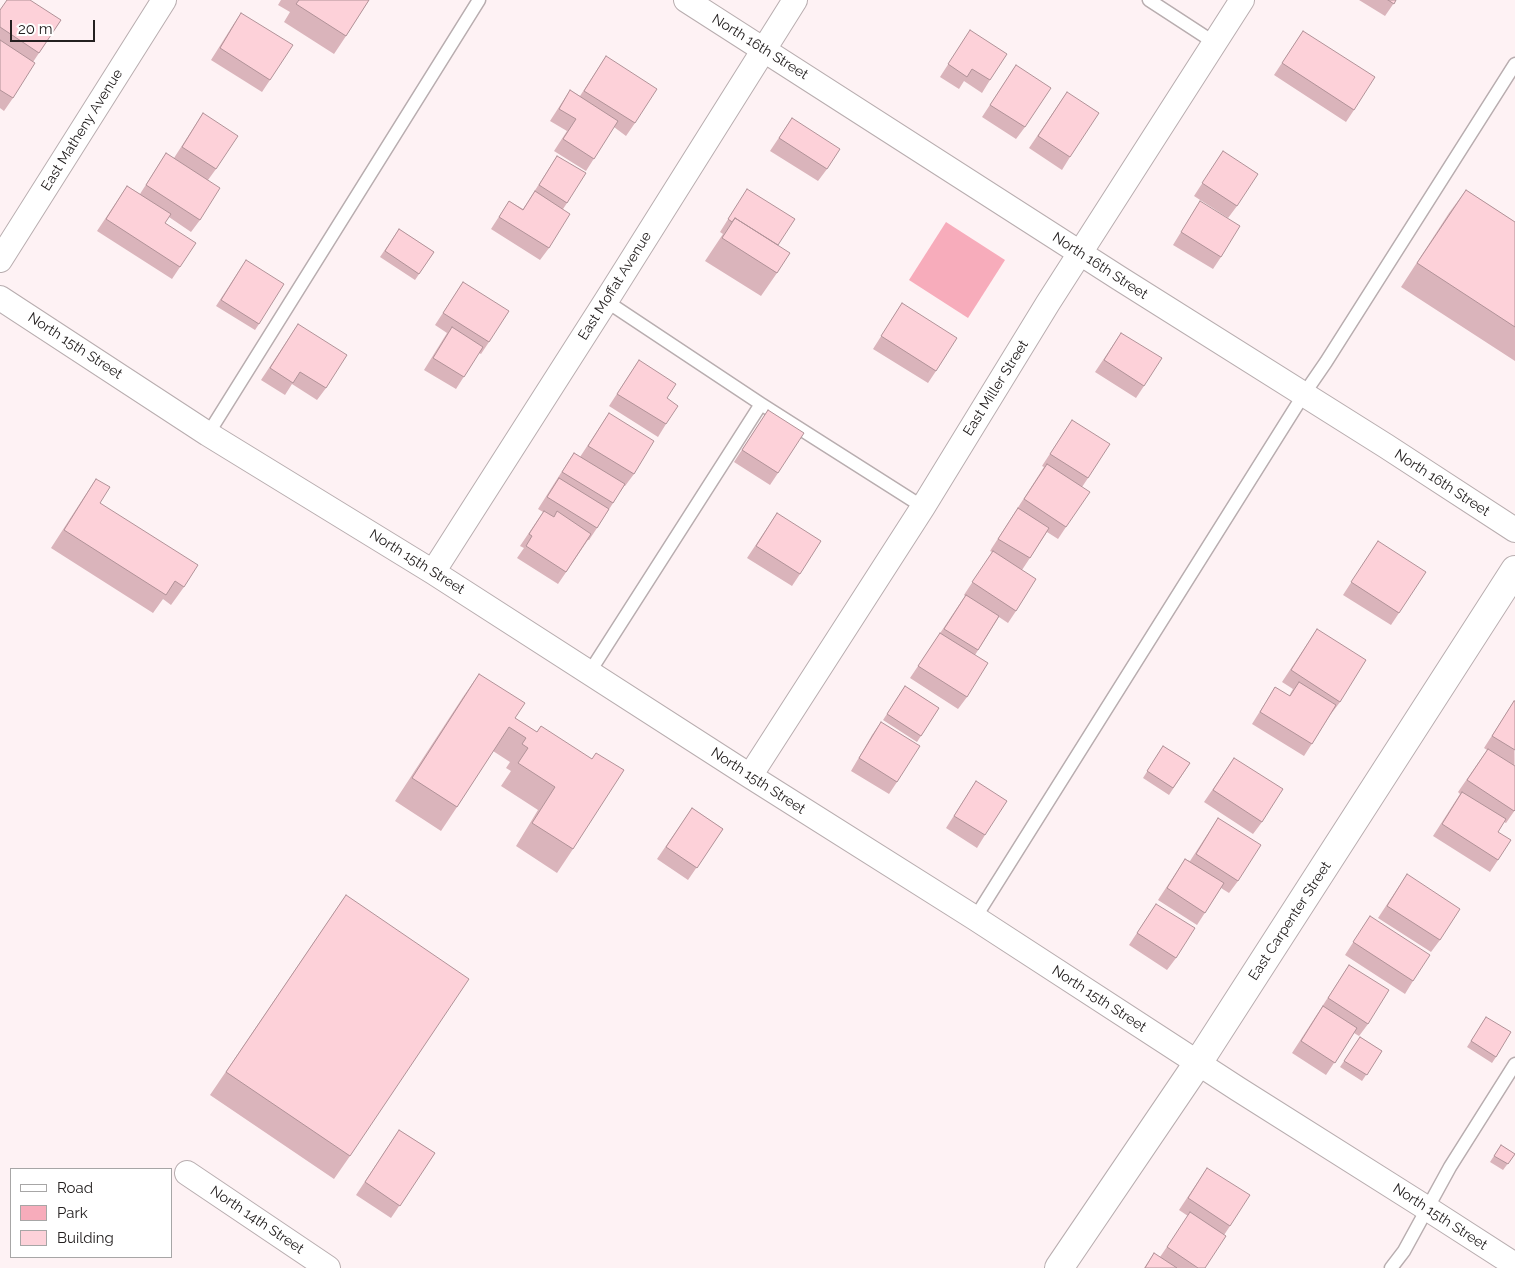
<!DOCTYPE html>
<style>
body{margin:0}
#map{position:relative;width:1515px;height:1268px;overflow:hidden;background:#fef2f4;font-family:Raleway,sans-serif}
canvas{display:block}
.legend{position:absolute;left:10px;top:1168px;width:162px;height:90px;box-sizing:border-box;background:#fff;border:1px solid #a7a6a6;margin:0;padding:6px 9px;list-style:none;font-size:15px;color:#242020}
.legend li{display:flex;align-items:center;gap:10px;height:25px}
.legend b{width:25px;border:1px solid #a7a6a6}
.scale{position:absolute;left:10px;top:20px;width:85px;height:22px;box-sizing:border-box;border:2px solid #242020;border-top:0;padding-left:6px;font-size:15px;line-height:18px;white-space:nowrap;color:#242020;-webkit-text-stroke:4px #fff;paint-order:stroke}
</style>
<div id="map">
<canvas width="1515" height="1268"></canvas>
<ul class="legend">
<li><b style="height:6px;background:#fff"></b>Road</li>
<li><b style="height:14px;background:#f7acbb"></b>Park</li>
<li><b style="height:14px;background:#fdd1d9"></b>Building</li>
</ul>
<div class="scale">20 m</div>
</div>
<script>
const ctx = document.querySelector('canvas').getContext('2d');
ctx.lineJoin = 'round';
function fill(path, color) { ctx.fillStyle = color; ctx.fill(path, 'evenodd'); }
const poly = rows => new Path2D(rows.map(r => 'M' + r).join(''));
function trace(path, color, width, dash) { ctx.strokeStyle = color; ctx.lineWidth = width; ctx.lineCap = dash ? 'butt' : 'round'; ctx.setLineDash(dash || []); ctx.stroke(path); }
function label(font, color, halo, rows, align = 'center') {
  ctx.font = font + ' Raleway,sans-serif'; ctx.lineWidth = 4; ctx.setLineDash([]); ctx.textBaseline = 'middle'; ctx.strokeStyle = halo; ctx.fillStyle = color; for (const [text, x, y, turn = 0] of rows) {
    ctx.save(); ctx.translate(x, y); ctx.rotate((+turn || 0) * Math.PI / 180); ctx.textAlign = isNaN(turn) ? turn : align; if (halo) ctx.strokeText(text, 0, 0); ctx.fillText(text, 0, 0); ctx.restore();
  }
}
fill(poly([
 [946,222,1005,260,968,318,909,280]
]), '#f7acbb');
const service = poly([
 [1149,0,1215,43],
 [606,301,761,404,923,507],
 [208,434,479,0],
 [589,673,761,404],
 [975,918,1304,394,1326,362,1515,64],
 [1391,1268,1404,1251,1450,1167,1515,1064]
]);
const minor = poly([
 [686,0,1119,278,1386,446,1515,530],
 [0,260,164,0],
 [0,298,208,434,433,572,750,776,975,918,1238,1089,1428,1209,1515,1265],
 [433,572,606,301,795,0],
 [750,776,923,507,1048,303,1242,0],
 [187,1173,328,1268]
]);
const tertiary = poly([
 [1059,1268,1198,1063,1515,570]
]);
trace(service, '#b8adaf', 15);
trace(minor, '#b8adaf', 26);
trace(tertiary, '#b8adaf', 30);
trace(service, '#fff', 12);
trace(minor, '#fff', 24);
trace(tertiary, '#fff', 28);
fill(poly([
 [281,0,369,0,346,36,334,54,284,22,290,12,278,5],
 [1359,0,1396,0,1385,16],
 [0,9,61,20,33,62,13,98,4,111,0,108],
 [241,13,270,80,262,92,211,60,233,25],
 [970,30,990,80,982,93,964,81,959,89,940,77],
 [1303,31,1354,110,1346,122,1274,75],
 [606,56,635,123,626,136,614,127,586,171,554,151,567,131,550,121,570,90,580,96],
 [1016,65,1025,127,1016,139,982,117],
 [1067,92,1070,157,1062,170,1029,148],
 [203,113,216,169,208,180,200,220,191,232,169,217,165,223,180,267,172,279,97,231,127,186,140,194,166,153,174,158],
 [792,118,827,169,818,181,770,151],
 [1223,151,1237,206,1228,218,1194,196],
 [557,156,567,203,563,209,549,248,540,260,491,229,509,201,523,209],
 [747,189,778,245,777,273,761,296,705,261,723,234,720,232],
 [1466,190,1515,222,1515,361,1401,287,1449,213],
 [1200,201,1221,257,1213,269,1173,245,1192,214],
 [399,229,434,252,415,280,380,257],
 [242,266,259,324,255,330,216,306],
 [463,282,489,342,481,354,479,353,456,389,424,370,447,333,435,325],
 [902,303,936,371,928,383,873,349],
 [298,324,326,388,317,400,292,384,285,395,261,380],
 [1121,333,1144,386,1136,398,1095,372],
 [639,360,667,398,666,424,658,437,609,406],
 [768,410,778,473,770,485,734,462],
 [609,413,634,474,625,486,624,486,597,528,589,540,588,540,558,584,517,558,524,548,520,546,543,512,538,509,566,465,574,453,580,457],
 [1072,420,1088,478,1082,487,1066,527,1058,539,1047,532,1022,570,1016,611,1008,623,999,617,975,655,967,697,958,709,910,678,965,596,964,595,992,552,990,551,1044,467,1042,466],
 [96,479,100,503,184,587,171,605,163,599,153,613,51,548,84,497],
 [777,513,800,574,792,586,747,558],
 [1378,541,1399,613,1391,625,1343,595],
 [1317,629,1340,702,1331,714,1304,756,1252,724,1267,700,1275,687,1289,696,1293,689,1282,682],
 [479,674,515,718,537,732,541,726,573,849,557,873,516,846,538,810,501,786,511,771,506,768,510,762,493,751,457,807,441,831,395,801,463,697],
 [905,686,939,708,917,742,883,720],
 [1514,701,1515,810,1506,823,1504,822,1498,832,1498,860,1490,872,1433,836,1460,794,1458,792,1487,750,1484,748],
 [881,722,897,782,889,794,851,771,872,735],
 [1163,746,1190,763,1169,795,1143,778],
 [1234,758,1262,822,1253,834,1204,802],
 [976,781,985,835,977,848,946,828],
 [692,808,723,829,688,880,657,859],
 [1218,818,1238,881,1229,893,1221,888,1197,925,1158,900,1185,859,1190,861],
 [1407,874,1440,940,1431,952,1378,918],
 [346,895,350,1156,334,1179,210,1095],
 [1156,904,1176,958,1167,970,1129,945],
 [1370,916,1413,981,1405,994,1345,955],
 [1349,965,1368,1024,1359,1036,1354,1033,1326,1075,1292,1053],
 [1486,1017,1496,1057,1492,1063,1467,1047],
 [1360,1037,1382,1051,1362,1081,1340,1067],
 [399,1130,435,1153,391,1218,356,1195],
 [1501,1145,1515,1154,1503,1170,1490,1162],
 [1207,1168,1230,1226,1224,1235,1205,1268,1144,1268,1154,1253,1160,1257,1188,1216,1179,1210]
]), '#dab4bb');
const building = poly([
 [7,0,30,0,61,20,39,53,0,27,0,10,7,0],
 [299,0,369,0,346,36,296,4,299,0],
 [1388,0,1396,0,1394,4,1388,0],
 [241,13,293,45,270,80,220,48,241,13],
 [970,30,1007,54,990,80,972,69,967,77,948,64,970,30],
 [1303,31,1375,77,1354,110,1282,63,1303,31],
 [0,40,35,63,13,98,0,90,0,40],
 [606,56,657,89,635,123,584,91,606,56],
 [1016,65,1051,88,1025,127,990,105,1016,65],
 [570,90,618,121,594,159,563,139,576,119,559,109,570,90],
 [1067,92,1099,113,1070,157,1038,136,1067,92],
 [203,113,238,136,216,169,182,147,203,113],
 [792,118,840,149,827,169,779,138,792,118],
 [1223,151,1258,174,1237,206,1202,183,1223,151],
 [166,153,220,188,200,220,146,185,166,153],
 [557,156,586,173,567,203,539,185,557,156],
 [127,186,171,214,165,223,196,243,180,267,106,219,127,186],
 [747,189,795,219,778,245,735,218,732,222,728,219,747,189],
 [1466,190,1515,222,1515,327,1417,263,1466,190],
 [535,191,570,214,549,248,499,217,509,201,523,210,535,191],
 [1200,201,1240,226,1221,257,1181,232,1200,201],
 [735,218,790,253,777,273,722,238,735,218],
 [399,229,434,252,419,274,385,251,399,229],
 [246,260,284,284,259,324,221,300,246,260],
 [463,282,509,311,489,342,443,313,463,282],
 [902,303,957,338,936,371,881,336,902,303],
 [298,324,347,355,326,388,300,372,293,383,270,368,298,324],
 [452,327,483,347,464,377,433,358,452,327],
 [1121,333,1162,358,1144,386,1104,360,1121,333],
 [639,360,676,384,667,398,678,406,666,424,617,394,639,360],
 [768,410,804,433,778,473,742,450,768,410],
 [609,413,654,441,634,474,588,446,609,413],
 [1072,420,1110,444,1088,478,1050,454,1072,420],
 [574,453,625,484,613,503,562,472,574,453],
 [1047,464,1090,492,1066,527,1024,499,1047,464],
 [559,478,609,509,597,528,547,497,559,478],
 [96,479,110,487,100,503,198,565,184,587,175,581,166,595,64,530,96,479],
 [1018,508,1049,528,1030,558,998,539,1018,508],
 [544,511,554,517,557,511,591,534,566,572,526,546,532,536,529,534,544,511],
 [777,513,821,541,800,574,756,546,777,513],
 [1378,541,1426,572,1399,613,1351,582,1378,541],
 [993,551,1036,579,1016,611,972,582,993,551],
 [966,595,999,616,978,650,944,629,966,595],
 [1317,629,1366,660,1340,702,1291,670,1317,629],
 [940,633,988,663,967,697,918,666,940,633],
 [479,674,525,703,515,718,537,732,541,726,592,759,596,753,624,770,573,849,532,823,555,787,518,763,528,748,522,744,526,738,509,727,457,807,412,778,479,674],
 [1299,682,1336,705,1312,744,1260,712,1275,687,1290,696,1299,682],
 [905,686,939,708,921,736,887,714,905,686],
 [1514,701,1515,701,1515,750,1492,736,1514,701],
 [881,722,920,746,897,782,859,758,881,722],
 [1163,746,1190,763,1173,788,1147,771,1163,746],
 [1488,749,1515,766,1515,810,1514,811,1467,780,1488,749],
 [1234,758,1283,789,1262,822,1213,790,1234,758],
 [976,781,1007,801,985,835,954,816,976,781],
 [1462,792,1506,819,1498,832,1511,840,1498,860,1442,824,1462,792],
 [692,808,723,829,697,868,666,847,692,808],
 [1218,818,1261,845,1238,881,1196,854,1218,818],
 [1185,859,1224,883,1205,913,1167,888,1185,859],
 [1407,874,1460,909,1440,940,1387,906,1407,874],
 [346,895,469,979,350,1156,226,1072,346,895],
 [1156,904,1195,928,1176,958,1137,933,1156,904],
 [1370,916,1430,955,1413,981,1353,942,1370,916],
 [1349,965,1389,990,1368,1024,1328,998,1349,965],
 [1323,1006,1357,1028,1335,1063,1301,1041,1323,1006],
 [1486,1017,1511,1032,1496,1057,1471,1041,1486,1017],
 [1360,1037,1382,1051,1367,1075,1344,1061,1360,1037],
 [399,1130,435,1153,400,1206,365,1182,399,1130],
 [1501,1145,1515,1154,1508,1164,1494,1156,1501,1145],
 [1207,1168,1250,1195,1230,1226,1188,1198,1207,1168],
 [1190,1212,1226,1236,1205,1268,1198,1268,1167,1247,1190,1212],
 [1154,1253,1177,1268,1145,1268,1154,1253]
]);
fill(building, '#fdd1d9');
trace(building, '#b19298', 1);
label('14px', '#242020', '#fff', [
 ["North 16th Street",760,47,32],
 ["East Matheny Avenue",82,130,-58],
 ["North 16th Street",1100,266,33],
 ["East Moffat Avenue",615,286,-58],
 ["North 15th Street",75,346,33],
 ["East Miller Street",996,388,-58],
 ["North 16th Street",1442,483,33],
 ["North 15th Street",417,562,32],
 ["North 15th Street",758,781,33],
 ["East Carpenter Street",1290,921,-57],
 ["North 15th Street",1099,999,33],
 ["North 15th Street",1440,1217,33],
 ["North 14th Street",257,1220,34]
]);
</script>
